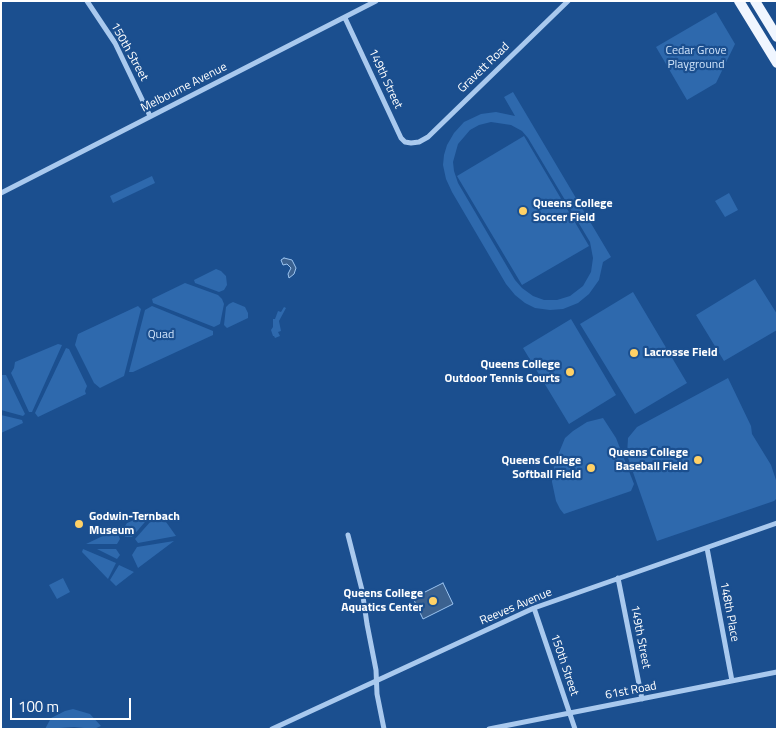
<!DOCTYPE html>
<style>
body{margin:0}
#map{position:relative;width:778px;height:730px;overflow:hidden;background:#1b4f8f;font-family:"Titillium Web",sans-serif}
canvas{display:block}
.frame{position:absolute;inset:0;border:2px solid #fff;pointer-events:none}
.scale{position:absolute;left:10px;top:698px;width:121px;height:22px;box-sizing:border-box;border:2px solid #fff;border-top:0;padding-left:6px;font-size:15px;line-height:18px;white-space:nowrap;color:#fff;-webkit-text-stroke:4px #1b4f8f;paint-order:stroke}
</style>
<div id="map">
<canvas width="778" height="730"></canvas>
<div class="frame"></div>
<div class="scale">100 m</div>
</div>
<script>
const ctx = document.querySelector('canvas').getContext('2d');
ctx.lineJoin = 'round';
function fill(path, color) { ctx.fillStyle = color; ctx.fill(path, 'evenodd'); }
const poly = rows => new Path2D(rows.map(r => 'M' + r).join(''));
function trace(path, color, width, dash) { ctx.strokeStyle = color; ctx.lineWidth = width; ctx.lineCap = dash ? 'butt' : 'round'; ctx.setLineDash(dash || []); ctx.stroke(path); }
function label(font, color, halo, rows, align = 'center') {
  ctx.font = font + ' "Titillium Web",sans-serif'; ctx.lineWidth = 4.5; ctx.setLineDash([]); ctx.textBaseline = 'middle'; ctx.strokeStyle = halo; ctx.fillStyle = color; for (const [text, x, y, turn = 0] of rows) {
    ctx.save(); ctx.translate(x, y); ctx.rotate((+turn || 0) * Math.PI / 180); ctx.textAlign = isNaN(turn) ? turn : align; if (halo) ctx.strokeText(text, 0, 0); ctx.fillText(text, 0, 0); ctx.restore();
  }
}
fill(poly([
 [716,12,735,44,716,83,687,100,656,47],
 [513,92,611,257,603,262,599,280,589,294,578,303,563,309,550,310,535,308,525,303,515,295,506,284,452,192,446,179,443,165,444,155,447,145,454,133,464,122,481,114,496,112,515,116,504,97],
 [491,122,511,125,522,131,528,138,590,242,593,258,591,272,583,286,570,296,557,300,544,300,533,296,522,288,515,280,458,183,454,171,453,162,458,144,470,130,479,125],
 [524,136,589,246,522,285,457,176],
 [152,176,155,183,113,203,110,196],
 [729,193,738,210,725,217,715,201],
 [216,269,221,271,226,276,227,285,224,290,219,292,195,283,194,280],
 [755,279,777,314,777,330,724,361,696,315],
 [185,283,218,295,222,299,224,304,220,324,214,327,153,303,152,299],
 [633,292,687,383,635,414,580,324],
 [233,302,245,307,248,313,248,318,227,328,224,325,226,307,229,304],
 [138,306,141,309,124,376,100,388,94,383,75,345,78,334],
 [152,306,213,331,213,335,133,372,129,372,145,310],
 [284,307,286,308,279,321,281,331,278,332,280,336,275,338,274,336,273,336,271,330,273,327,273,319,275,319,278,311,281,312],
 [571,319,616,395,569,424,523,348],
 [58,344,62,345,32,412,29,412,11,373,14,368,15,362],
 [66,348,69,349,87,386,85,391,86,394,38,417,35,413],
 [1,375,6,375,25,414,23,416,1,410],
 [728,378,751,426,752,434,771,465,777,483,777,498,774,501,657,541,627,455,628,438,637,427],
 [1,415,22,420,23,423,1,433],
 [603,418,616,438,634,484,631,491,564,514,560,509,556,501,552,482,552,473,558,455,565,438,573,431,587,422],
 [159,512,176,536,138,543,135,539],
 [150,513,151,515,132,537,125,537,122,531,127,523],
 [109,533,118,534,120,539,117,544,86,544],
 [174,541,138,568,132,555,137,547],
 [83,549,116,563,108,579,82,552],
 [97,549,116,549,120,555,117,559],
 [119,565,134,572,116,586,110,580],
 [63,578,70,592,57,599,49,585],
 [73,709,90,714,101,726,94,729,74,727,45,729,51,718,65,711]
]), '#2e69ad');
const water = poly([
 [284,258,292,260,296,268,294,274,289,278,288,274,291,268,287,264,283,265,281,260,284,258],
 [443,583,453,604,423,619,413,598,443,583]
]);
fill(water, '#3c6290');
trace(water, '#9cc4f0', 1);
trace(poly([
 [87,1,115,43,150,116],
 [345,18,401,138,405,142,411,143,419,142,428,137,568,1],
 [1,193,376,1],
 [348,535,362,590,367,624,376,670,377,694,384,729],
 [707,548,732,681],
 [618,578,642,699],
 [534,608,575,729],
 [272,729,534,608,777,523],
 [489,729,777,672]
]), '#a9c9ee', 5);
trace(poly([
 [739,1,777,63],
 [755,1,777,37]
]), '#f0f6ff', 10);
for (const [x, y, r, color] of [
 [523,211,5,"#ffd166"],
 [634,353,5,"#ffd166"],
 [570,372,5,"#ffd166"],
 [698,460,5,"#ffd166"],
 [591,468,5,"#ffd166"],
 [79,524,5,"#ffd166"],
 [433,601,5,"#ffd166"]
]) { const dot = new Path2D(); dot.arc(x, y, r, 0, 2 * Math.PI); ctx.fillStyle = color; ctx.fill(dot); trace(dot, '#1b4f8f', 2); }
label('12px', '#cfe3fa', '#1b4f8f', [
 ["Cedar Grove",696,51],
 ["Playground",696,65],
 ["Quad",161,335]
]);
label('12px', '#fff', '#1b4f8f', [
 ["150th Street",129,52,61],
 ["Gravett Road",484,68,-44],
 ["149th Street",385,79,65],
 ["Melbourne Avenue",184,88,-27],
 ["Reeves Avenue",516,607,-23],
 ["148th Place",729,612,79],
 ["149th Street",640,637,79],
 ["150th Street",564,665,71],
 ["61st Road",631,691,-11]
]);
label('bold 12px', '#fff', '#1b4f8f', [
 ["Queens College",533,204,"left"],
 ["Soccer Field",533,218,"left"],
 ["Lacrosse Field",644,353,"left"],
 ["Queens College",560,365],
 ["Outdoor Tennis Courts",560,379],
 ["Queens College",688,453],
 ["Baseball Field",688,467],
 ["Queens College",581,461],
 ["Softball Field",581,475],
 ["Godwin-Ternbach",89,517,"left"],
 ["Museum",89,531,"left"],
 ["Queens College",423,594],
 ["Aquatics Center",423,608]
], 'right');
</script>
